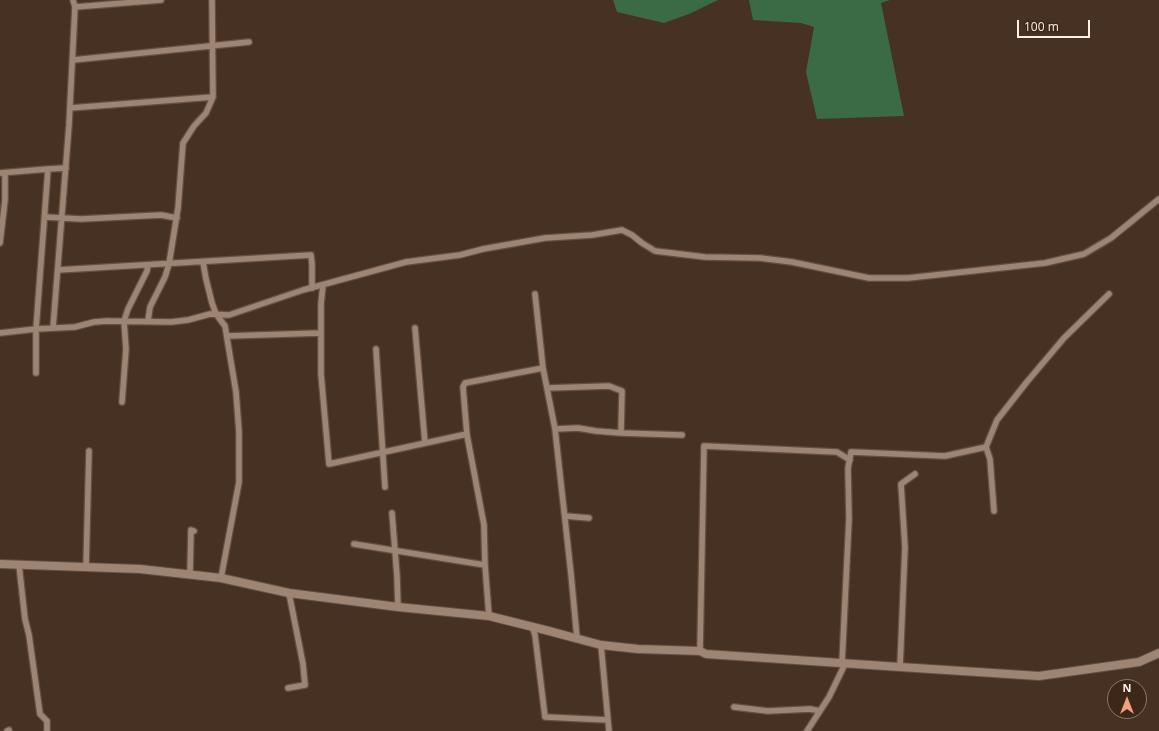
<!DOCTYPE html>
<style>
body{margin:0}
#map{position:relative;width:1159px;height:731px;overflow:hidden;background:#473123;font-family:"Open Sans",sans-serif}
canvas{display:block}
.north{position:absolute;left:1107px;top:679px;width:40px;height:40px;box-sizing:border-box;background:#3c2719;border:1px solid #8a776c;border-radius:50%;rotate:0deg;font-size:11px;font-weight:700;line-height:16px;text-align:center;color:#fff0e8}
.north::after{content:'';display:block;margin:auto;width:14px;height:18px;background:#f2a081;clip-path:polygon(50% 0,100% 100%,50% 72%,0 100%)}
.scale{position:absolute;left:1017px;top:20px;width:73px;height:18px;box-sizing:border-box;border:2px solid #fff0e8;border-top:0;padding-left:5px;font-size:12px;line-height:14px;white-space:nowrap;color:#fff0e8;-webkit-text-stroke:3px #3c2719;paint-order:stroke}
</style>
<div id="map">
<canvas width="1159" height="731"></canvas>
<div class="north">N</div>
<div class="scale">100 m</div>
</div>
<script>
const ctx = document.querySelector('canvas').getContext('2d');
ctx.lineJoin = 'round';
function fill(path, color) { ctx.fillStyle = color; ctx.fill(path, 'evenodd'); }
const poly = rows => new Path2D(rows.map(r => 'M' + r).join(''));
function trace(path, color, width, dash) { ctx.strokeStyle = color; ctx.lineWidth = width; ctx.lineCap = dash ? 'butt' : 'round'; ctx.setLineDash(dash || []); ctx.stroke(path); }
fill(poly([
 [613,0,718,0,689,14,664,23,617,12],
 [749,0,890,0,881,3,904,116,817,119,806,72,814,27,801,23,753,20]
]), '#3b6b45');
const street = poly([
 [75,7,161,0],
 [73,60,249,42],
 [70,108,213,97],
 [48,169,66,168],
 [0,173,48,169,36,329,36,373],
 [45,217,81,219,161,215,177,218],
 [0,243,5,200,5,173],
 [203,262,206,279,212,303,216,314,225,326,236,392,239,432,239,482,221,578],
 [58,270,311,255,312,264,312,288],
 [323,285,321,304,321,374,329,464,467,434],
 [535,294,543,368,555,429,571,574,577,638],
 [148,321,150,307,165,277,169,264,178,208,183,143,194,126,206,113,213,97,212,0],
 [53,328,69,125,75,7,73,0],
 [415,328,425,443],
 [0,333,36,329,75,327,94,322,107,321,171,322,188,320,210,314,229,315,303,290,406,262,460,255,483,249,545,238,592,235,622,230,632,235,642,243,655,251,705,257,760,258,792,262,869,278,908,278,1045,263,1084,254,1111,238,1159,199],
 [227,336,321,333],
 [376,349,385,487],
 [547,388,609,386,622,391,621,433],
 [122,402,126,349,124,321,128,309,147,271,148,265],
 [555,429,578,428,596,431,621,433,682,435],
 [994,511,990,459,986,447,997,420,1026,383,1064,338,1109,294],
 [392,513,397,576,398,607],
 [565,516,589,518],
 [354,544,485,565],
 [19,565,25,619,29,635,40,714,47,721,47,731],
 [86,568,89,451],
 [190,574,191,530,194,531],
 [489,616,485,565,484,525,467,435,463,387,465,383,543,368],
 [532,626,535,635,545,717,608,720],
 [601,645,609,731],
 [700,651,704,446,837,452,850,460],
 [842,663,849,519,848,468,851,452,945,456,986,447],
 [900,667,905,547,901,484,915,474],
 [288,688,305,685,303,664,289,593],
 [734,707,768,711,810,709,820,711],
 [7,731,9,730],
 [807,731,829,697,845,664]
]);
const secondary = poly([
 [0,564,140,569,221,578,289,593,398,607,489,616,549,631,601,645,638,649,700,651,706,654,900,667,1039,676,1139,662,1159,653]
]);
trace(street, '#635044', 8);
trace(secondary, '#635044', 10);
trace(street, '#9d8473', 5.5);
trace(secondary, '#9d8473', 8);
</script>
